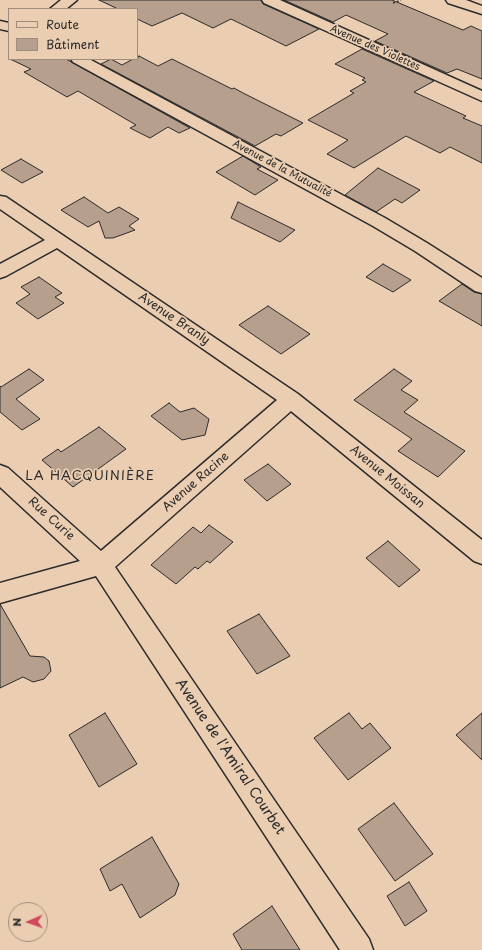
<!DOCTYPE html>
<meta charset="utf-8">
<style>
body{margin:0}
#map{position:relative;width:482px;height:950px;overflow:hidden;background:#ebceb2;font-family:"Playpen Sans",sans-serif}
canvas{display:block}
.legend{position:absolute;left:8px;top:8px;width:130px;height:52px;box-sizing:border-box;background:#ebceb2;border:1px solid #9e8d7c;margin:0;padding:5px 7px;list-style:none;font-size:12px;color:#2b2b2b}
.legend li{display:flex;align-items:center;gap:8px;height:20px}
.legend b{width:20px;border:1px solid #9e8d7c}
.north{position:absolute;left:8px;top:902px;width:40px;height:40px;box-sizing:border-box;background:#ebceb2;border:1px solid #9e8d7c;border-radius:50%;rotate:268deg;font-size:11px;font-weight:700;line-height:16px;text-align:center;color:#2b2b2b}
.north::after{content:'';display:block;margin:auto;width:14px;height:18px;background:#d1495b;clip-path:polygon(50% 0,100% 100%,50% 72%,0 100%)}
</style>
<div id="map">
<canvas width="482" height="950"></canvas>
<ul class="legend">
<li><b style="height:5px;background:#ebceb2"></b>Route</li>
<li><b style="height:11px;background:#b6a08d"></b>Bâtiment</li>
</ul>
<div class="north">N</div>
</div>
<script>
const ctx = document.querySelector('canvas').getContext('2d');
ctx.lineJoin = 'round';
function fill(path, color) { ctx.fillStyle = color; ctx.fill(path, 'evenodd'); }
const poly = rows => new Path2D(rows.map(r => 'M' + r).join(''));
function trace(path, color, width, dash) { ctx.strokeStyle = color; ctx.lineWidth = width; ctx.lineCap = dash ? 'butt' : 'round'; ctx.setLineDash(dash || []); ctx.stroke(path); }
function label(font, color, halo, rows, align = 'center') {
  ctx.font = font + ' "Playpen Sans",sans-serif'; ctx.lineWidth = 3.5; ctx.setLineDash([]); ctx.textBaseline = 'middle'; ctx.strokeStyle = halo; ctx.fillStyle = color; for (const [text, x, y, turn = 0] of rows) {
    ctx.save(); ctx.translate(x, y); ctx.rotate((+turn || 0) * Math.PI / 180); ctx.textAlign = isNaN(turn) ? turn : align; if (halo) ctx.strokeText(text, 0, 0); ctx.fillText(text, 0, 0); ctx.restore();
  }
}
const building = poly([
 [99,0,261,0,263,4,319,29,286,46,231,19,213,28,182,13,152,26,137,19,137,9,118,9,99,0],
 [284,0,392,0,463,30,471,26,482,31,482,79,457,69,447,73,375,41,388,34,346,15,333,22,284,0],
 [362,49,434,81,414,92,466,116,463,118,482,126,482,163,450,147,440,153,406,136,354,168,327,154,348,140,308,120,354,93,350,91,366,82,362,80,365,78,335,64,362,49],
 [139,56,158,66,172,59,232,89,234,88,243,93,303,123,281,136,276,134,255,146,101,64,111,59,122,65,133,59,137,59,139,56],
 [10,59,66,59,190,128,179,133,168,127,150,138,130,128,136,125,78,91,67,97,24,72,31,69,10,59],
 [243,156,261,167,257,169,278,180,255,195,216,172,243,156],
 [21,159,43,172,22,183,1,170,21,159],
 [378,168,420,190,402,203,395,199,376,212,345,195,378,168],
 [84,197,108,213,119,207,139,219,129,226,135,230,113,238,105,238,99,221,88,227,61,210,84,197],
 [238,202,295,230,280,242,231,218,238,202],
 [383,264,411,280,393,292,366,277,383,264],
 [39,277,62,293,55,297,64,303,38,319,16,303,30,294,21,287,39,277],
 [462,284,474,292,482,294,482,326,439,301,462,284],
 [268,306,310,334,281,354,239,325,268,306],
 [29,369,44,380,16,399,40,419,22,430,0,412,0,386,1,387,29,369],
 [394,369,412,381,401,390,418,400,404,412,465,451,438,477,398,451,412,439,354,400,394,369],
 [169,403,180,412,194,408,209,419,205,435,182,440,151,416,169,403],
 [99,427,126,449,73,487,42,460,58,449,61,452,99,427],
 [268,464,291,484,267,501,244,480,268,464],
 [209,525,233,542,210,563,207,561,198,569,195,567,176,584,151,565,193,527,201,533,209,525],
 [388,541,420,570,399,587,366,558,388,541],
 [0,604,30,656,44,657,49,661,51,671,44,679,33,682,23,677,0,688,0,604],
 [259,614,290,656,257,674,227,631,259,614],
 [105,713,137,764,99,787,69,735,105,713],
 [349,713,362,729,370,723,391,748,348,780,314,738,349,713],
 [482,713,482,760,456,735,482,713],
 [394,803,433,854,395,881,358,829,394,803],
 [152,837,179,884,175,895,140,918,122,884,110,891,100,869,152,837],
 [409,882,427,911,405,926,387,896,409,882],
 [272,906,300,950,242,950,233,934,272,906]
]);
fill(building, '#b6a08d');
trace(building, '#2b2b2b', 1);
const minor = poly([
 [61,0,77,0,66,9,50,9,61,0],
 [262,0,280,0,482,91,482,101,264,3,262,0],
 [446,0,466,0,482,6,482,14,448,3,446,0],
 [0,21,9,23,9,31,0,29,0,21],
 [71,59,89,59,385,218,427,243,482,278,482,293,475,291,415,251,373,226,73,62,71,59],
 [0,196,6,197,298,394,482,540,482,564,474,561,291,411,115,567,369,939,373,950,340,950,96,576,0,603,0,583,80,561,0,487,0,465,8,468,101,551,277,400,57,248,6,276,0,278,0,264,45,240,0,209,0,196]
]);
trace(minor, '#2b2b2b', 3);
trace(poly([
 [393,3,401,0]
]), '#2b2b2b', 1.5, [2, 2]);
fill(minor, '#ebceb2');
label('10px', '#2b2b2b', '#ebceb2', [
 ["Avenue des Violettes",375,48,24],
 ["Avenue de la Mutualité",282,169,28]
]);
label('12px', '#2b2b2b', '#ebceb2', [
 ["Avenue Branly",174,319,34],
 ["Avenue Moissan",387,477,39],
 ["Avenue Racine",196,482,-41],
 ["Rue Curie",51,519,42]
]);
ctx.letterSpacing = '1px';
label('13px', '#2b2b2b', '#ebceb2', [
 ["LA HACQUINIÈRE",90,476]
]);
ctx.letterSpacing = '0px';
label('14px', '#2b2b2b', '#ebceb2', [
 ["Avenue de l'Amiral Courbet",230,757,56]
]);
</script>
